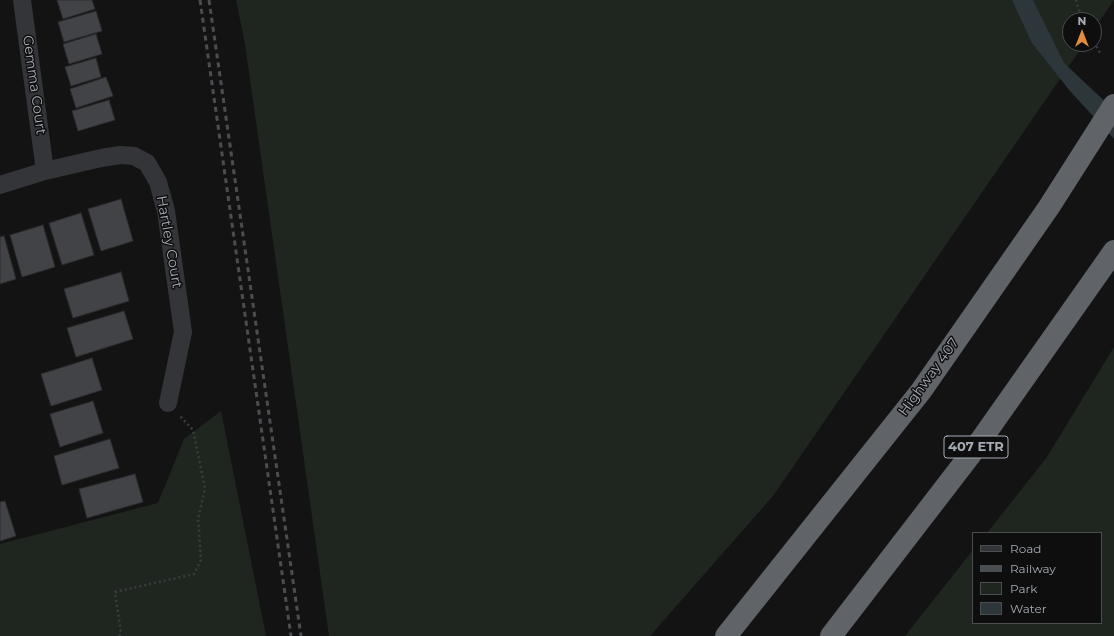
<!DOCTYPE html>
<style>
body{margin:0}
#map{position:relative;width:1114px;height:636px;overflow:hidden;background:#131314;font-family:Montserrat,sans-serif}
canvas{display:block}
.legend{position:absolute;left:972px;top:532px;width:130px;height:92px;box-sizing:border-box;background:#0e0e0f;border:1px solid #4a4d51;margin:0;padding:5px 7px;list-style:none;font-size:12px;color:#a5acb3}
.legend li{display:flex;align-items:center;gap:8px;height:20px}
.legend b{width:20px;border:1px solid #4a4d51}
.north{position:absolute;left:1062px;top:12px;width:40px;height:40px;box-sizing:border-box;background:#0e0e0f;border:1px solid #4a4d51;border-radius:50%;rotate:0deg;font-size:11px;font-weight:700;line-height:16px;text-align:center;color:#a5acb3}
.north::after{content:'';display:block;margin:auto;width:14px;height:18px;background:#e08c3e;clip-path:polygon(50% 0,100% 100%,50% 72%,0 100%)}
</style>
<div id="map">
<canvas width="1114" height="636"></canvas>
<ul class="legend">
<li><b style="height:5px;background:#343538"></b>Road</li>
<li><b style="height:5px;background:#4b4e51"></b>Railway</li>
<li><b style="height:11px;background:#1f261f"></b>Park</li>
<li><b style="height:11px;background:#2d373b"></b>Water</li>
</ul>
<div class="north">N</div>
</div>
<script>
const ctx = document.querySelector('canvas').getContext('2d');
ctx.lineJoin = 'round';
function fill(path, color) { ctx.fillStyle = color; ctx.fill(path, 'evenodd'); }
const poly = rows => new Path2D(rows.map(r => 'M' + r).join(''));
function trace(path, color, width, dash) { ctx.strokeStyle = color; ctx.lineWidth = width; ctx.lineCap = dash ? 'butt' : 'round'; ctx.setLineDash(dash || []); ctx.stroke(path); }
function label(font, color, halo, rows, align = 'center') {
  ctx.font = font + ' Montserrat,sans-serif'; ctx.lineWidth = 3; ctx.setLineDash([]); ctx.textBaseline = 'middle'; ctx.strokeStyle = halo; ctx.fillStyle = color; for (const [text, x, y, turn = 0] of rows) {
    ctx.save(); ctx.translate(x, y); ctx.rotate((+turn || 0) * Math.PI / 180); ctx.textAlign = isNaN(turn) ? turn : align; if (halo) ctx.strokeText(text, 0, 0); ctx.fillText(text, 0, 0); ctx.restore();
  }
}
fill(poly([
 [236,0,1114,0,1094,29,1094,20,1070,20,1070,44,1084,44,773,496,650,636,329,636,245,44],
 [1114,347,1114,636,905,636,973,550,973,623,1101,623,1101,533,987,533,1047,457],
 [221,411,266,636,0,636,0,544,158,503,184,439]
]), '#1f261f');
fill(poly([
 [1012,0,1033,0,1064,63,1114,110,1114,139,1070,91,1032,43]
]), '#2d373b');
const building = poly([
 [57,0,92,0,95,9,63,19,57,0],
 [96,11,102,31,64,42,58,22,96,11],
 [96,34,102,54,69,64,63,44,96,34],
 [96,58,101,77,71,86,65,67,96,58],
 [106,77,113,96,76,108,70,89,106,77],
 [109,100,115,120,78,131,72,111,109,100],
 [121,199,133,241,101,251,88,209,121,199],
 [81,213,94,255,62,265,49,223,81,213],
 [43,225,55,267,22,277,10,235,43,225],
 [4,236,16,279,0,284,0,237,4,236],
 [121,272,129,301,73,318,64,289,121,272],
 [124,311,133,339,76,357,67,328,124,311],
 [92,358,102,390,51,406,41,374,92,358],
 [93,401,103,433,60,447,50,414,93,401],
 [110,439,119,468,62,485,54,456,110,439],
 [135,474,143,502,87,518,79,489,135,474],
 [5,501,16,536,0,541,0,502,5,501]
]);
fill(building, '#424347');
trace(building, '#2d2d30', 1);
trace(poly([
 [1076,0,1082,20],
 [1094,42,1100,53],
 [119,636,121,633,115,592,194,574,201,560,198,519,205,488,193,430,180,416]
]), '#3a3c3f', 2.5, [2, 3]);
trace(poly([
 [22,0,45,171],
 [0,185,45,171,101,158,120,155,134,156,147,163,158,182,166,211,183,332,168,403]
]), '#343538', 18);
trace(poly([
 [726,636,921,391,1049,207,1114,105],
 [831,636,971,454,1114,251]
]), '#606469', 22);
trace(poly([
 [200,0,291,636],
 [209,0,301,636]
]), '#4b4e51', 3, [5, 4]);
for (const [x, y, w] of [
 [976,447,64]
]) { const box = new Path2D(); box.roundRect(x - w / 2, y - 11, w, 22, 3); ctx.fillStyle = '#0e0e0f'; ctx.fill(box); trace(box, '#a5acb3', 1); }
label('bold 13px', '#a5acb3', null, [
 ["407 ETR",976,447]
]);
label('14px', '#a5acb3', '#0e0e0f', [
 ["Gemma Court",34,85,82],
 ["Hartley Court",169,242,80],
 ["Highway 407",929,377,-54]
]);
</script>
